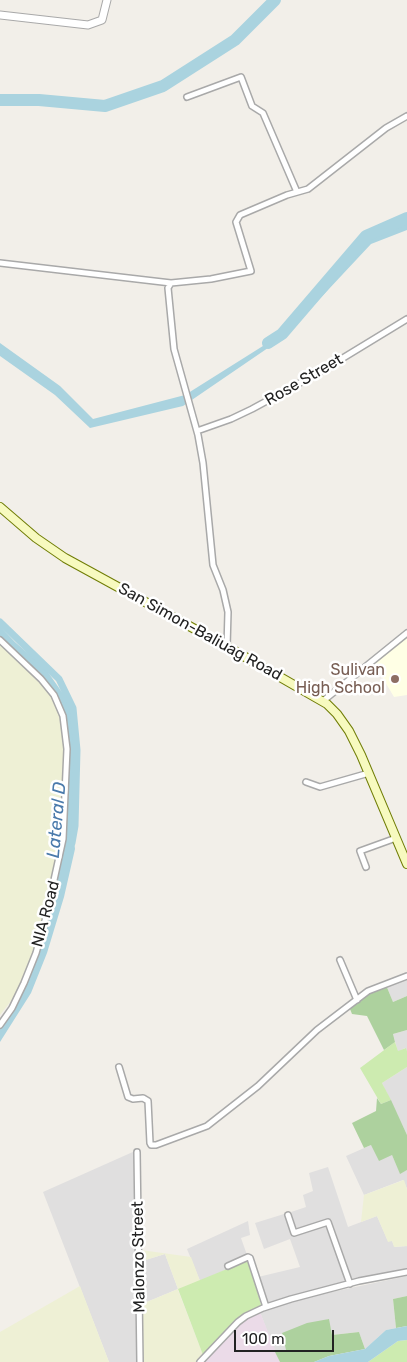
<!DOCTYPE html>
<style>
body{margin:0}
#map{position:relative;width:407px;height:1362px;overflow:hidden;background:#f2efe9;font-family:Rubik,sans-serif}
canvas{display:block}
.scale{position:absolute;left:234px;top:1330px;width:100px;height:22px;box-sizing:border-box;border:2px solid #222;border-top:0;padding-left:6px;font-size:15px;line-height:18px;white-space:nowrap;color:#222;-webkit-text-stroke:4px #fff;paint-order:stroke}
</style>
<div id="map">
<canvas width="407" height="1362"></canvas>
<div class="scale">100 m</div>
</div>
<script>
const ctx = document.querySelector('canvas').getContext('2d');
ctx.lineJoin = 'round';
function fill(path, color) { ctx.fillStyle = color; ctx.fill(path, 'evenodd'); }
const poly = rows => new Path2D(rows.map(r => 'M' + r).join(''));
function trace(path, color, width, dash) { ctx.strokeStyle = color; ctx.lineWidth = width; ctx.lineCap = dash ? 'butt' : 'round'; ctx.setLineDash(dash || []); ctx.stroke(path); }
function label(font, color, halo, rows, align = 'center') {
  ctx.font = font + ' Rubik,sans-serif'; ctx.lineWidth = 5; ctx.setLineDash([]); ctx.textBaseline = 'middle'; ctx.strokeStyle = halo; ctx.fillStyle = color; for (const [text, x, y, turn = 0] of rows) {
    ctx.save(); ctx.translate(x, y); ctx.rotate((+turn || 0) * Math.PI / 180); ctx.textAlign = isNaN(turn) ? turn : align; if (halo) ctx.strokeText(text, 0, 0); ctx.fillText(text, 0, 0); ctx.restore();
  }
}
fill(poly([
 [407,977,407,996,393,1002,386,985],
 [407,1030,407,1051,405,1048,398,1052,393,1034],
 [407,1067,407,1135,382,1083],
 [371,1145,392,1155,400,1173,407,1170,407,1189,403,1180,364,1195,346,1156],
 [135,1151,138,1362,109,1362,43,1192],
 [328,1167,348,1227,377,1216,388,1241,392,1241,395,1247,407,1246,407,1270,352,1279,331,1219,297,1231,291,1212,306,1207,303,1195,313,1191,309,1173],
 [284,1214,292,1236,325,1225,346,1281,266,1303,258,1277,300,1267,290,1239,264,1249,255,1223],
 [248,1221,250,1235,241,1238,247,1255,226,1266,228,1269,200,1281,187,1249],
 [165,1254,178,1289,142,1304,142,1261],
 [407,1276,407,1296,393,1299,396,1328,386,1330,365,1349,359,1332,332,1335,328,1319,286,1350,275,1352,260,1312,299,1299]
]), '#e0dfdf');
fill(poly([
 [260,1312,280,1362,204,1362,239,1324]
]), '#ebdbe8');
fill(poly([
 [407,636,407,695,394,697,374,663]
]), '#ffffe5');
fill(poly([
 [0,639,54,697,65,721,61,848,47,911,27,971,11,1001,0,1015],
 [404,1180,407,1189,407,1246,394,1247,392,1241,388,1242,377,1216,361,1222,364,1195],
 [141,1250,191,1257,200,1281,178,1290,203,1355,196,1362,142,1362,142,1304,178,1289,165,1254,142,1261],
 [80,1286,109,1362,0,1362,0,1332]
]), '#eef0d5');
fill(poly([
 [395,1042,398,1051,406,1048,407,1051,407,1067,382,1083,391,1100,381,1104,360,1068],
 [249,1260,261,1305,238,1319,203,1355,178,1289],
 [407,1340,407,1362,368,1362,398,1341]
]), '#cdebb0');
fill(poly([
 [386,985,393,1002,407,996,407,1030,393,1034,395,1042,384,1050,367,1016,352,1014,350,1009,370,992],
 [377,1098,381,1104,391,1100,407,1135,407,1170,400,1174,392,1155,379,1161,371,1145,364,1148,352,1123,376,1111],
 [407,1296,407,1326,396,1328,393,1299],
 [329,1319,332,1335,359,1332,365,1349,329,1356,314,1362,280,1362,275,1352,286,1350,282,1333,307,1323]
]), '#add19e');
fill(poly([
 [407,215,407,230,371,244,284,337,183,406,90,428,55,395,0,356,0,343,60,386,93,419,185,395,282,334,366,236],
 [0,626,15,642,45,668,64,695,70,707,73,724,76,749,76,775,73,830,75,849,64,897,47,953,31,993,0,1042,0,1028,15,1008,20,996,47,921,63,851,69,750,66,715,56,693,37,672,0,637],
 [407,1326,407,1340,398,1341,368,1362,314,1362,329,1356,365,1349,386,1330]
]), '#aad3df');
trace(poly([
 [0,622,59,679,73,708,77,750,75,826,72,843]
]), '#aad3df', 7);
trace(poly([
 [0,100,39,100,105,106,163,86,235,40,275,0],
 [268,343,282,334,366,236,407,218]
]), '#aad3df', 12);
const minor = poly([
 [187,97,241,77,252,106,263,113,297,192],
 [0,263,171,283],
 [197,431,231,419,252,409,320,372,407,319],
 [0,640,41,679,54,695,63,716,67,749,63,839,45,921,36,953,24,983,12,1008,0,1025],
 [227,647,228,612,223,590,213,565,203,463,198,435,174,349,168,288,171,283,211,279,251,271,236,222,240,215,287,195,308,189,386,128,407,116],
 [323,701,407,633],
 [306,782,320,787,369,773],
 [366,867,360,851,396,838],
 [340,960,357,1000],
 [119,1067,128,1097,133,1099,143,1098,148,1101,150,1143,151,1145,156,1145,207,1126,258,1086,317,1030,368,991,407,976],
 [137,1152,140,1362],
 [288,1215,294,1233,328,1222,350,1284],
 [228,1266,248,1257,250,1258,266,1307],
 [200,1362,238,1322,246,1316,263,1308,291,1299,359,1281,407,1272]
]);
const tertiary = poly([
 [0,15,88,25,102,20,107,0]
]);
const secondary = poly([
 [0,507,36,538,65,558,233,650,327,704,337,714,349,731,361,755,407,864]
]);
trace(minor, '#a9a9a9', 8);
trace(tertiary, '#a9a9a9', 9);
trace(secondary, '#707d05', 10);
trace(minor, '#fff', 5);
trace(tertiary, '#fff', 7);
trace(secondary, '#f7fabf', 8);
for (const [x, y, r, color] of [
 [395,679,5,"#8d6e63"]
]) { const dot = new Path2D(); dot.arc(x, y, r, 0, 2 * Math.PI); ctx.fillStyle = color; ctx.fill(dot); trace(dot, '#fff', 2); }
label('16px', '#222', '#fff', [
 ["Rose Street",304,380,-30],
 ["San Simon-Baliuag Road",200,632,29],
 ["NIA Road",46,914,-75],
 ["Malonzo Street",139,1257,-91]
]);
label('16px', '#785e54', '#fff', [
 ["Sulivan",385,670],
 ["High School",385,688]
], 'right');
label('italic 18px', '#4a7aab', '#fff', [
 ["Lateral D",57,820,-85]
]);
</script>
